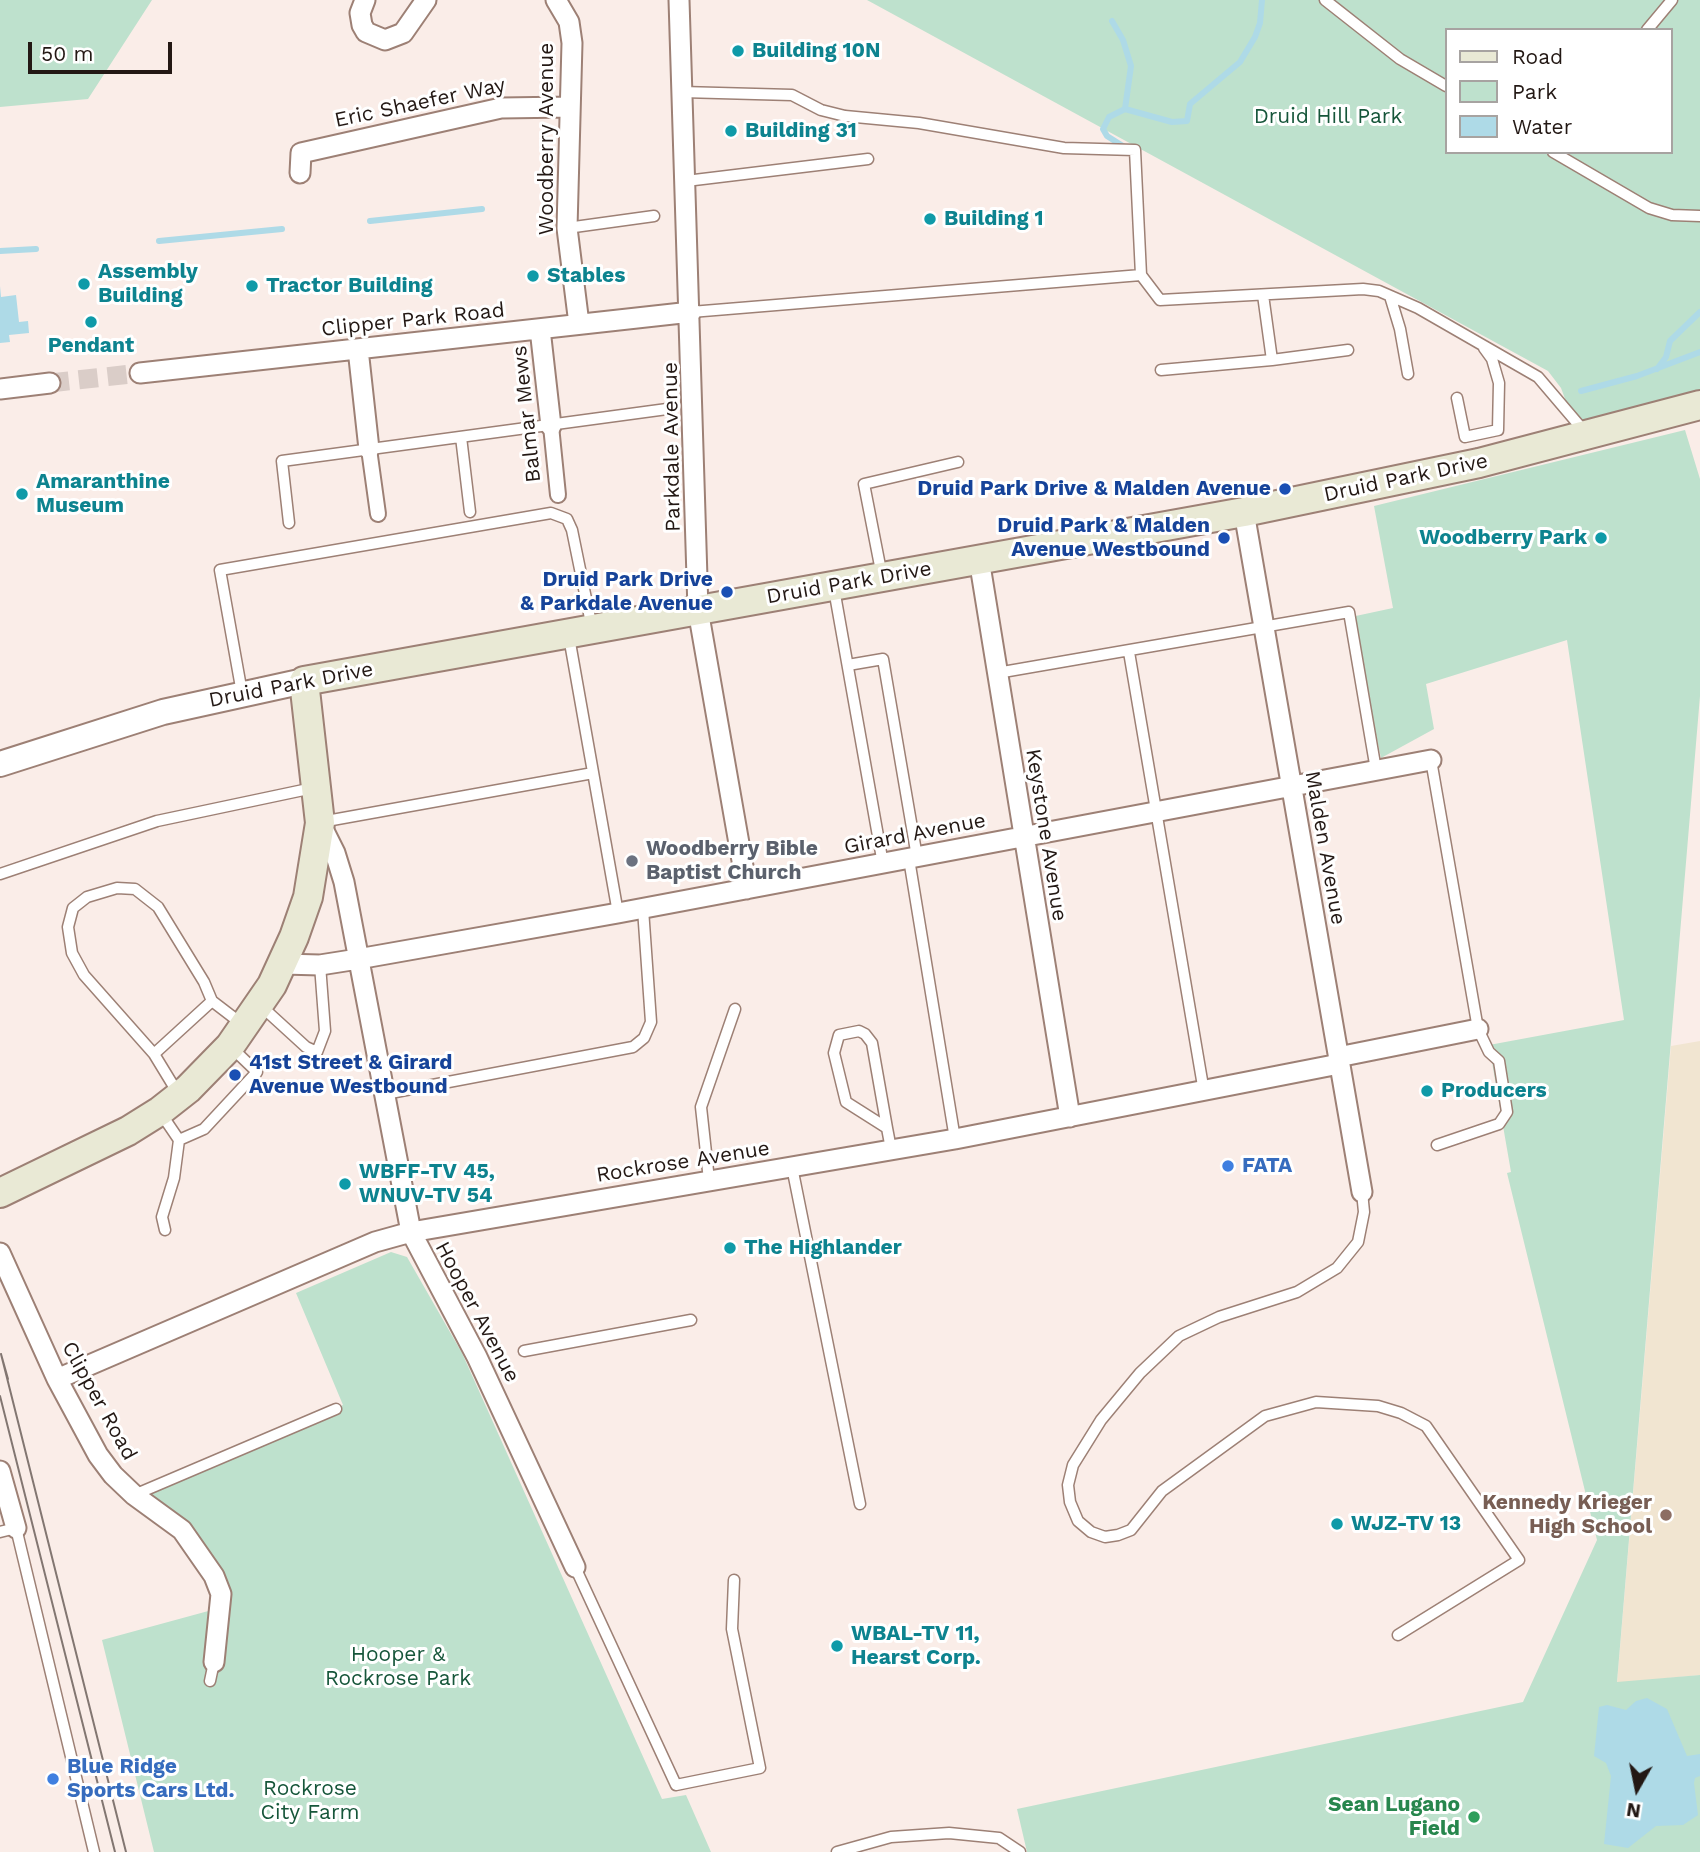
<!DOCTYPE html>
<style>
body{margin:0}
#map{position:relative;width:1700px;height:1852px;overflow:hidden;background:#faede8;font-family:"Work Sans",sans-serif}
canvas{display:block}
.legend{position:absolute;left:1445px;top:28px;width:228px;height:126px;box-sizing:border-box;background:#fff;border:2px solid #a7a3a1;margin:0;padding:9px 12px;list-style:none;font-size:21px;color:#231814}
.legend li{display:flex;align-items:center;gap:14px;height:35px}
.legend b{width:35px;border:2px solid #a7a3a1}
.north{position:absolute;left:1602px;top:1754px;width:70px;height:70px;-webkit-text-stroke:5px #fff;paint-order:stroke;rotate:189deg;font-size:19px;font-weight:700;line-height:28px;text-align:center;color:#231814}
.north::after{content:'';display:block;margin:auto;width:24px;height:32px;background:#231814;clip-path:polygon(50% 0,100% 100%,50% 72%,0 100%)}
.scale{position:absolute;left:28px;top:42px;width:144px;height:32px;box-sizing:border-box;border:4px solid #231814;border-top:0;padding-left:9px;font-size:21px;line-height:24px;white-space:nowrap;color:#231814;-webkit-text-stroke:5px #fff;paint-order:stroke}
</style>
<div id="map">
<canvas width="1700" height="1852"></canvas>
<ul class="legend">
<li><b style="height:9px;background:#e9e9d5"></b>Road</li>
<li><b style="height:19px;background:#bee1cd"></b>Park</li>
<li><b style="height:19px;background:#aedae7"></b>Water</li>
</ul>
<div class="north">N</div>
<div class="scale">50 m</div>
</div>
<script>
const ctx = document.querySelector('canvas').getContext('2d');
ctx.lineJoin = 'round';
function fill(path, color) { ctx.fillStyle = color; ctx.fill(path, 'evenodd'); }
const poly = rows => new Path2D(rows.map(r => 'M' + r).join(''));
function trace(path, color, width, dash) { ctx.strokeStyle = color; ctx.lineWidth = width; ctx.lineCap = dash ? 'butt' : 'round'; ctx.setLineDash(dash || []); ctx.stroke(path); }
function label(font, color, halo, rows, align = 'center') {
  ctx.font = font + ' "Work Sans",sans-serif'; ctx.lineWidth = 6; ctx.setLineDash([]); ctx.textBaseline = 'middle'; ctx.strokeStyle = halo; ctx.fillStyle = color; for (const [text, x, y, turn = 0] of rows) {
    ctx.save(); ctx.translate(x, y); ctx.rotate((+turn || 0) * Math.PI / 180); ctx.textAlign = isNaN(turn) ? turn : align; if (halo) ctx.strokeText(text, 0, 0); ctx.fillText(text, 0, 0); ctx.restore();
  }
}
fill(poly([
 [1700,1041,1700,1675,1617,1683,1671,1046]
]), '#f1e5d1');
fill(poly([
 [0,0,152,0,88,99,0,107],
 [867,0,1700,0,1700,392,1576,428,1561,388,1548,371],
 [1446,30,1670,30,1670,152,1446,152],
 [1685,430,1700,479,1700,696,1617,1682,1700,1675,1700,1852,1027,1852,1017,1809,1523,1702,1597,1540,1507,1173,1511,1172,1489,1045,1624,1020,1567,640,1426,684,1434,729,1381,758,1351,617,1393,608,1374,506],
 [391,1252,407,1257,462,1353,662,1799,686,1795,711,1852,154,1852,102,1640,223,1607,223,1597,142,1494,343,1405,296,1293]
]), '#bee1cd');
fill(poly([
 [0,286,1,297,16,295,19,322,28,321,29,333,9,335,10,342,0,343],
 [1647,1698,1667,1709,1687,1756,1700,1754,1700,1776,1695,1778,1694,1783,1698,1815,1683,1825,1656,1826,1628,1848,1604,1844,1611,1776,1606,1763,1594,1756,1599,1707,1607,1705,1626,1710,1636,1701]
]), '#aedae7');
trace(poly([
 [1112,21,1123,40,1131,66,1125,109],
 [1126,148,1107,136,1103,129,1109,117,1125,109,1172,122,1187,121,1190,104,1240,62,1255,37,1260,23,1262,0],
 [370,221,482,209],
 [159,241,282,229],
 [0,251,36,249],
 [1657,369,1666,357,1670,341,1700,312],
 [1581,391,1637,376,1700,352]
]), '#aedae7', 6);
trace(poly([
 [50,383,140,373]
]), '#dacdc8', 19, [19, 10]);
const service = poly([
 [1325,0,1400,59,1446,86],
 [1647,30,1672,0],
 [682,92,792,95,821,110,845,116,919,123,1064,148,1135,150,1141,275,1160,300,1363,289,1379,291,1418,308,1538,377,1584,431],
 [1553,152,1649,208,1672,215,1700,216],
 [686,181,868,159],
 [567,228,654,216],
 [1390,296,1400,329,1408,374],
 [691,312,1141,275],
 [1272,360,1348,350],
 [1161,370,1272,360,1263,295],
 [1457,398,1465,437,1498,430,1499,383,1492,359,1484,348],
 [461,437,470,512],
 [289,523,282,461,667,409],
 [882,576,864,484,958,462],
 [834,589,883,864],
 [569,637,618,913],
 [1129,652,1204,1092],
 [848,665,883,659,917,857],
 [997,673,1349,612,1376,770],
 [242,693,220,570,551,513,567,519,572,530,592,628],
 [1431,760,1478,1029,1489,1052,1499,1061,1507,1112,1499,1124,1437,1145],
 [321,822,593,773],
 [909,859,955,1139],
 [0,874,157,821,313,788],
 [260,1005,306,1047,317,1052,325,1031,320,965],
 [154,1054,212,1001],
 [385,1094,633,1047,644,1038,651,1022,643,909],
 [179,1095,154,1054,84,975,72,953,68,927,73,908,87,897,117,888,135,889,158,907,204,982,212,1001,242,1024],
 [160,1112,179,1140,174,1178,162,1217,165,1230],
 [887,1128,846,1102,834,1053,839,1035,859,1031,865,1034,872,1043,887,1128,891,1149],
 [179,1140,204,1129,257,1072,232,1048],
 [792,1167,860,1504],
 [709,1180,701,1107,735,1009],
 [1362,1192,1364,1212,1358,1242,1337,1268,1297,1292,1219,1317,1179,1336,1140,1373,1101,1420,1073,1465,1068,1485,1070,1502,1078,1521,1091,1532,1105,1537,1118,1535,1131,1530,1162,1491,1265,1416,1316,1402,1378,1406,1401,1413,1426,1426,1519,1560,1398,1635],
 [524,1351,691,1320],
 [134,1495,336,1409],
 [0,1532,16,1528,94,1852],
 [575,1567,676,1785,760,1768,732,1629,734,1580],
 [210,1681,214,1662],
 [837,1852,891,1837,949,1833,999,1838,1020,1852]
]);
const pedestrian = poly([
 [551,426,558,495],
 [369,449,378,514]
]);
const minor = poly([
 [365,0,360,13,362,25,366,32,385,40,403,33,426,0],
 [556,0,569,22,572,43,567,228,579,324],
 [679,0,698,610,747,889],
 [300,173,301,153,501,108,569,107],
 [540,329,551,426],
 [358,349,369,449],
 [140,373,691,312],
 [0,389,50,383],
 [1244,512,1362,1192],
 [979,559,1070,1117],
 [320,823,335,853,344,882,411,1232,477,1357,575,1567],
 [283,964,320,965,358,959,618,913,1431,760],
 [1338,1057,1478,1029],
 [0,1253,57,1379,98,1455,113,1475,134,1495,182,1530,214,1576,221,1594,214,1662],
 [57,1379,375,1242,411,1232,955,1139,1339,1064],
 [0,1471,16,1528]
]);
const tertiary = poly([
 [0,764,163,712,304,681]
]);
const secondary = poly([
 [0,1193,128,1131,160,1111,188,1089,230,1046,272,985,294,937,308,897,320,823,304,681,1244,512,1479,463,1700,405]
]);
trace(service, '#9d8075', 13);
trace(pedestrian, '#9d8075', 18);
trace(minor, '#9d8075', 23);
trace(tertiary, '#9d8075', 28);
trace(secondary, '#9d8075', 32);
trace(service, '#fff', 10);
trace(pedestrian, '#fff', 14);
trace(minor, '#fff', 19);
trace(tertiary, '#fff', 24);
trace(secondary, '#e9e9d5', 28);
trace(poly([
 [7,1377,8,1379,1,1354,126,1852],
 [0,1396,115,1852]
]), '#827671', 2);
for (const [x, y, r, color] of [
 [738,51,7,"#0f9aa8"],
 [731,131,7,"#0f9aa8"],
 [930,219,7,"#0f9aa8"],
 [533,276,7,"#0f9aa8"],
 [84,284,7,"#0f9aa8"],
 [252,286,7,"#0f9aa8"],
 [91,322,7,"#0f9aa8"],
 [1285,489,7,"#1a4fb4"],
 [22,494,7,"#0f9aa8"],
 [1224,538,7,"#1a4fb4"],
 [1601,538,7,"#0f9aa8"],
 [727,592,7,"#1a4fb4"],
 [632,861,7,"#6b7280"],
 [235,1075,7,"#1a4fb4"],
 [1427,1091,7,"#0f9aa8"],
 [1228,1166,7,"#3f7fe0"],
 [345,1184,7,"#0f9aa8"],
 [730,1248,7,"#0f9aa8"],
 [1666,1515,7,"#8d6e63"],
 [1337,1524,7,"#0f9aa8"],
 [837,1646,7,"#0f9aa8"],
 [53,1779,7,"#3f7fe0"],
 [1474,1817,7,"#2e9e5b"]
]) { const dot = new Path2D(); dot.arc(x, y, r, 0, 2 * Math.PI); ctx.fillStyle = color; ctx.fill(dot); trace(dot, '#fff', 2.5); }
label('bold 21px', '#0d838f', '#fff', [
 ["Building 10N",752,51],
 ["Building 31",745,131],
 ["Building 1",944,219],
 ["Assembly",98,272],
 ["Building",98,296],
 ["Stables",547,276],
 ["Tractor Building",266,286],
 ["Pendant",91,346,"center"],
 ["Amaranthine",36,482],
 ["Museum",36,506],
 ["Woodberry Park",1587,538,"right"],
 ["Producers",1441,1091],
 ["WBFF-TV 45,",359,1172],
 ["WNUV-TV 54",359,1196],
 ["The Highlander",744,1248],
 ["WJZ-TV 13",1351,1524],
 ["WBAL-TV 11,",851,1634],
 ["Hearst Corp.",851,1658]
], 'left');
label('21px', '#231814', '#fff', [
 ["Eric Shaefer Way",420,103,-12],
 ["Woodberry Avenue",547,139,-90],
 ["Clipper Park Road",413,320,-6],
 ["Balmar Mews",527,414,-96],
 ["Parkdale Avenue",672,447,-91],
 ["Druid Park Drive",1406,478,-12],
 ["Druid Park Drive",849,583,-10],
 ["Druid Park Drive",291,685,-11],
 ["Girard Avenue",915,834,-11],
 ["Keystone Avenue",1046,835,81],
 ["Malden Avenue",1325,848,80],
 ["Rockrose Avenue",683,1162,-9],
 ["Hooper Avenue",477,1312,62],
 ["Clipper Road",99,1401,61]
]);
label('21px', '#16563a', '#fff', [
 ["Druid Hill Park",1328,117],
 ["Hooper &",398,1655],
 ["Rockrose Park",398,1679],
 ["Rockrose",310,1789],
 ["City Farm",310,1813]
]);
label('bold 21px', '#164399', '#fff', [
 ["Druid Park Drive & Malden Avenue",1271,489],
 ["Druid Park & Malden",1210,526],
 ["Avenue Westbound",1210,550],
 ["Druid Park Drive",713,580],
 ["& Parkdale Avenue",713,604],
 ["41st Street & Girard",249,1063,"left"],
 ["Avenue Westbound",249,1087,"left"]
], 'right');
label('bold 21px', '#5b616d', '#fff', [
 ["Woodberry Bible",646,849],
 ["Baptist Church",646,873]
], 'left');
label('bold 21px', '#366cbe', '#fff', [
 ["FATA",1242,1166],
 ["Blue Ridge",67,1767],
 ["Sports Cars Ltd.",67,1791]
], 'left');
label('bold 21px', '#785e54', '#fff', [
 ["Kennedy Krieger",1652,1503],
 ["High School",1652,1527]
], 'right');
label('bold 21px', '#27864d', '#fff', [
 ["Sean Lugano",1460,1805],
 ["Field",1460,1829]
], 'right');
</script>
